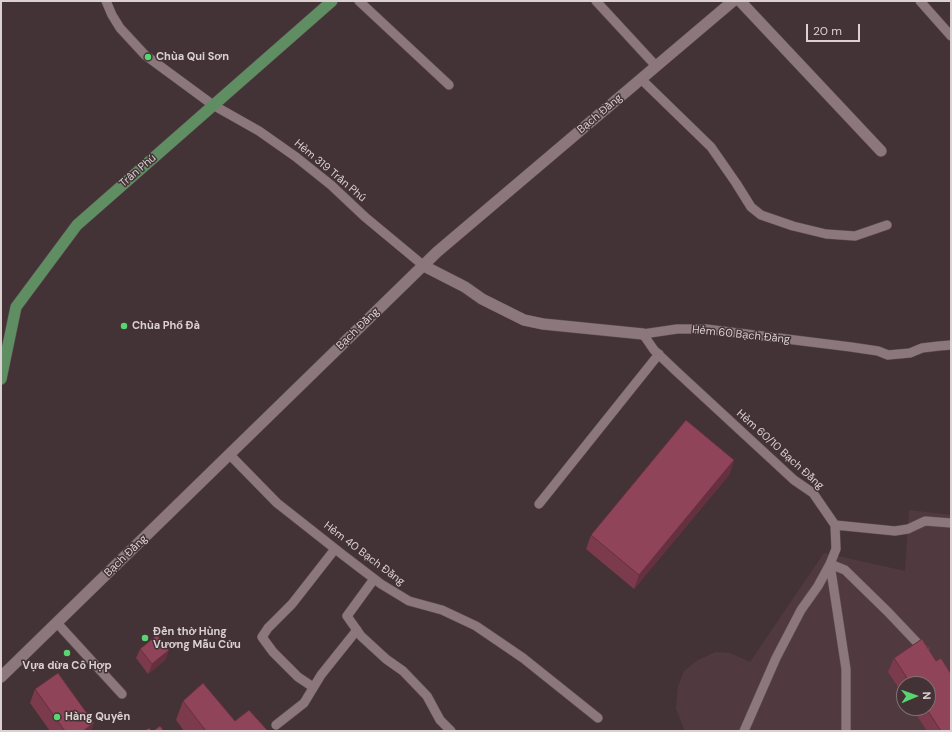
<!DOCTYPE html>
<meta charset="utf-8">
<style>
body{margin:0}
#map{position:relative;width:952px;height:732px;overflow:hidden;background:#433336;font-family:"DM Sans",sans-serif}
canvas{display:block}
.frame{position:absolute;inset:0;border:2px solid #dbd0d2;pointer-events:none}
.north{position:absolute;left:896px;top:676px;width:40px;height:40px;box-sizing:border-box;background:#433336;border:1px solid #807274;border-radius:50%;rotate:88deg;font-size:11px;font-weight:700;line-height:16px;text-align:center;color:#dbd0d2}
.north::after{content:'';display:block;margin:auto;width:14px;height:18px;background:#58d570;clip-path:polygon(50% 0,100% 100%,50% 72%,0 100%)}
.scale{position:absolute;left:806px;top:24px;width:54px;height:18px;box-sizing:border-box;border:2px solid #dbd0d2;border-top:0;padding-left:5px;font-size:12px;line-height:14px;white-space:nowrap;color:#dbd0d2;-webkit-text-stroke:3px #433336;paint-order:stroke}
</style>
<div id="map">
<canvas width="952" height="732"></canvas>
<div class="frame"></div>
<div class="north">N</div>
<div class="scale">20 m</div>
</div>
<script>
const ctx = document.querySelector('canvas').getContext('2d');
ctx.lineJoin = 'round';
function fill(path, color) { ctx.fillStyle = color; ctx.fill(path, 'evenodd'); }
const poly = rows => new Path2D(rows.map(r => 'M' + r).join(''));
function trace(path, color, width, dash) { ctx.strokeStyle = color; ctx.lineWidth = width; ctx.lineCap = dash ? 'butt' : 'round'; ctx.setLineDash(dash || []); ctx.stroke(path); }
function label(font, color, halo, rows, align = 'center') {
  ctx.font = font + ' "DM Sans",sans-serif'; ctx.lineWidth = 3; ctx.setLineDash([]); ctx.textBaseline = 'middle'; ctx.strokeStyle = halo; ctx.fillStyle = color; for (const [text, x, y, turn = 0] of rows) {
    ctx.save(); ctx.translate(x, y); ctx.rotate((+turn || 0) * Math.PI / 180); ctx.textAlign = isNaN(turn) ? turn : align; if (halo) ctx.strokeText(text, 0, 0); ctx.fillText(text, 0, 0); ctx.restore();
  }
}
fill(poly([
 [909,510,951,515,951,731,685,731,676,709,678,686,684,671,698,660,716,652,730,653,750,662,824,553,905,571],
 [904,684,928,684,928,708,904,708]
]), '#513a3f');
const service = poly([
 [106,1,112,15,120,28,145,55,213,105,259,131,296,157,331,185,365,217,424,266],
 [359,1,449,85],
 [596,1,656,66],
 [920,1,951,36],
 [641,79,711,147,736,183,751,207,761,215,793,226,826,234,855,236,887,225],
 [230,455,277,503,343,555,381,584,409,601,442,610,476,626,523,658,598,718],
 [539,504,659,354],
 [835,525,895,531,908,529,925,521,951,523],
 [374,579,347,616,361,636,386,659,403,671,427,696,440,720,451,731],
 [57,623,122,694],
 [313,687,298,677,273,652,262,637,268,628,292,604,335,549],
 [276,725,304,703,321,675,357,630],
 [744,731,776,658,801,610,818,586,830,564,845,570,888,612,925,651],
 [846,731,846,669,830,564,836,549,835,525,813,493,794,480,676,371,654,350,643,334,677,329,706,329,851,347,878,351,888,355,910,353,922,348,939,346,951,345]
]);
const minor = poly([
 [740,1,881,151],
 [424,266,465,287,482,299,524,320,543,324,643,334],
 [1,677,437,252,733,1]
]);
const primary = poly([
 [1,379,16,307,77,225,332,1]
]);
trace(service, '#5e5154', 10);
trace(minor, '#5e5154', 12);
trace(primary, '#5e5154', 12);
trace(service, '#8b777c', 9);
trace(minor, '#8b777c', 11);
trace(primary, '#608e63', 11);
fill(poly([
 [734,460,729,475,634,589,586,549,591,535],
 [922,639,936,661,941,658,951,674,951,731,927,731,912,708,928,708,928,684,904,684,904,696,888,672,894,658],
 [140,649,169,650,165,660,148,674,136,658],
 [35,689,94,723,91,731,50,731,30,703],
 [183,701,235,721,268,731,184,731,176,720]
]), '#7c3a4d');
fill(poly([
 [734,460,729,475,634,589,639,575],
 [169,650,165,660,148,674,152,664],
 [94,723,91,731,83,731]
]), '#65303f');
const building = poly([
 [686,420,734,460,639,575,591,535,686,420],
 [157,635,169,650,152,664,140,649,157,635],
 [922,639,936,661,941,658,951,674,951,731,941,731,926,708,928,708,928,684,911,684,894,658,922,639],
 [58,673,94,723,83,731,65,731,35,689,58,673],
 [203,683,235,721,249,710,268,731,206,731,183,701,203,683],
 [160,726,164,731,153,731,160,726],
 [149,728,152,731,144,731,149,728]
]);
fill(building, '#90445a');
trace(building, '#65303f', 1);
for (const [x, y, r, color] of [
 [148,57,4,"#58d570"],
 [124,326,4,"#58d570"],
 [145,638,4,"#58d570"],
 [67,653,4,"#58d570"],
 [57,717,4,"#58d570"]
]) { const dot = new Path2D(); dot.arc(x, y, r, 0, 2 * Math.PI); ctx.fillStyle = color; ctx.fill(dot); trace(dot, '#433336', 1.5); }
label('bold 11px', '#dbd0d2', '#433336', [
 ["Chùa Qui Sơn",156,57],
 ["Chùa Phổ Đà",132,326],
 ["Đền thờ Hùng",153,632],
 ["Vương Mẫu Cửu",153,645],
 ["Vựa dừa Cô Hợp",67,666,"center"],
 ["Hàng Quyên",65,717]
], 'left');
label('11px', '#dbd0d2', '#433336', [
 ["Bạch Đằng",600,114,-40],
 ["Trần Phú",138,171,-41],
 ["Hẻm 319 Trần Phú",330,171,40],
 ["Bạch Đằng",358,329,-44],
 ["Hẻm 60 Bạch Đằng",741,335,6],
 ["Hẻm 60/10 Bạch Đằng",780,450,42],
 ["Hẻm 40 Bạch Đằng",364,554,37],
 ["Bạch Đằng",126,556,-44]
]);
</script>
